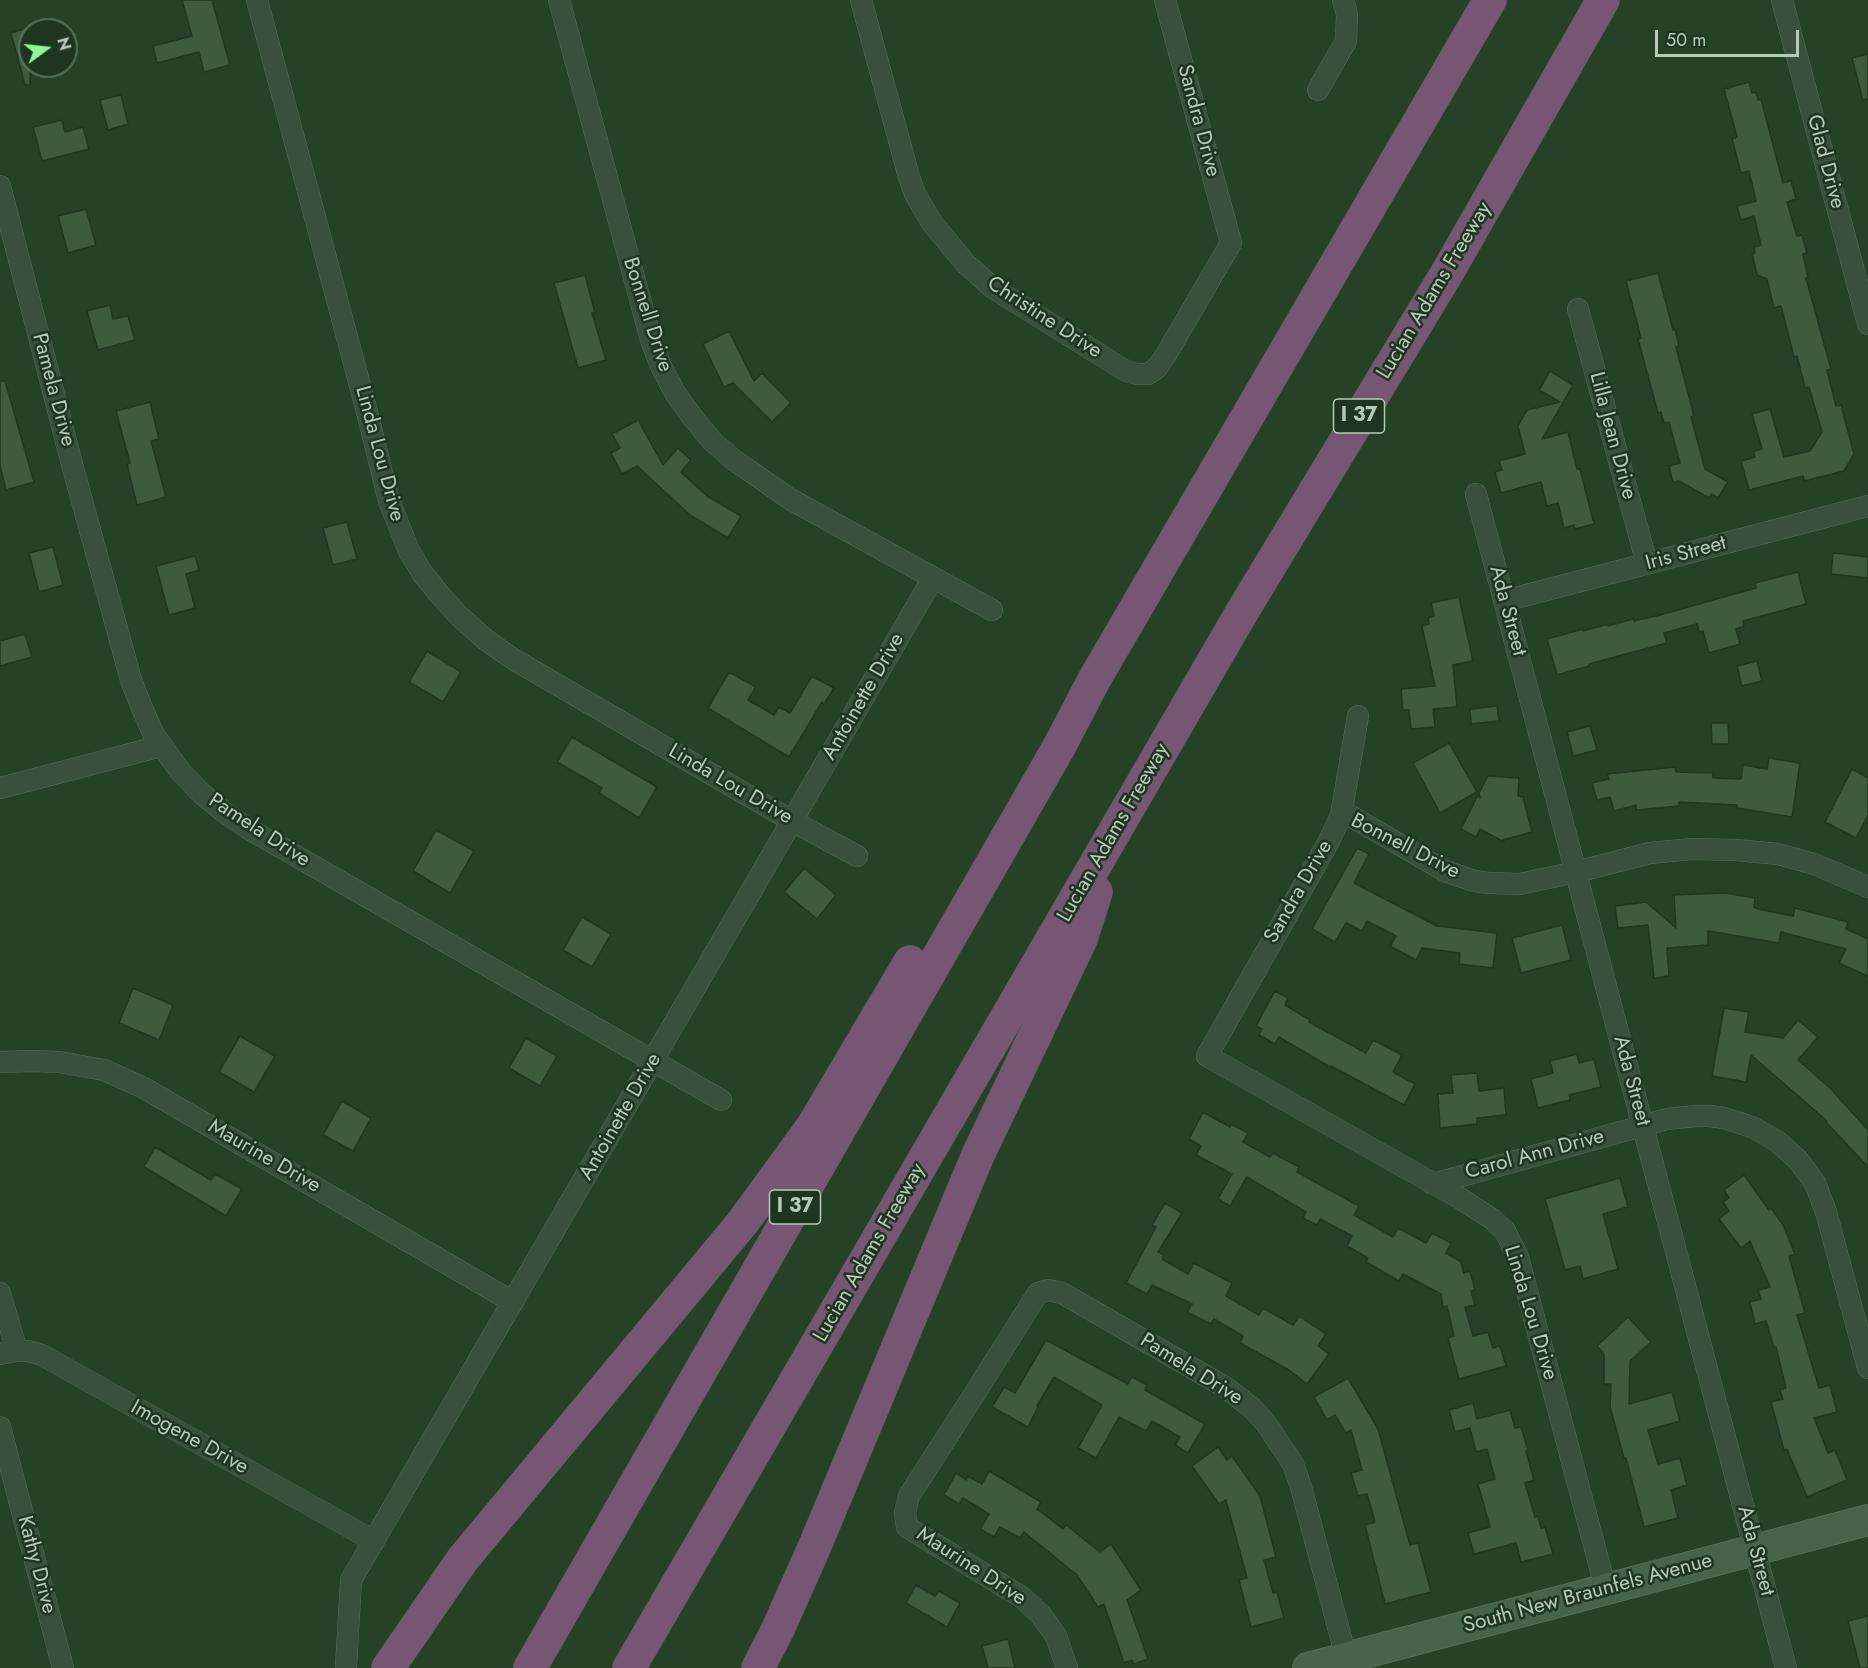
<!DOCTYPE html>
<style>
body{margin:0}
#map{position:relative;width:1868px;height:1668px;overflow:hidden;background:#254126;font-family:Jost,sans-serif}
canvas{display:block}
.north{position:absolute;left:18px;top:18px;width:60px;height:60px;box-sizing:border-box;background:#1e361f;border:2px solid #5a725c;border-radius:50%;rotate:75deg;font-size:16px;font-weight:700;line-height:24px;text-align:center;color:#b5cbb7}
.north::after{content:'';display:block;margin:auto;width:21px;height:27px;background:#8bfa95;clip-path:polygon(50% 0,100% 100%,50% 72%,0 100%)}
.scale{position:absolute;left:1655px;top:30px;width:144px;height:27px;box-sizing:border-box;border:3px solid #b5cbb7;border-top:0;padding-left:8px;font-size:18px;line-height:21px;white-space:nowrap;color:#b5cbb7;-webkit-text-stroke:4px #1e361f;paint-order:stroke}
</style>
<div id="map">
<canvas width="1868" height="1668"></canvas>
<div class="north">N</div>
<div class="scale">50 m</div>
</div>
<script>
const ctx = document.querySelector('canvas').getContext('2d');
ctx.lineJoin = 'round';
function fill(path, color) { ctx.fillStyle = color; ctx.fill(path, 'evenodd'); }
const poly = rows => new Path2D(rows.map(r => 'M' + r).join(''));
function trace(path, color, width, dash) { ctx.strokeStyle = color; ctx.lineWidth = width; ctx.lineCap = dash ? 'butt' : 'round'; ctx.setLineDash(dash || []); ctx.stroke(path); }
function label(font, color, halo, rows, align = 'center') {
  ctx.font = font + ' Jost,sans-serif'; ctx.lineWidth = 5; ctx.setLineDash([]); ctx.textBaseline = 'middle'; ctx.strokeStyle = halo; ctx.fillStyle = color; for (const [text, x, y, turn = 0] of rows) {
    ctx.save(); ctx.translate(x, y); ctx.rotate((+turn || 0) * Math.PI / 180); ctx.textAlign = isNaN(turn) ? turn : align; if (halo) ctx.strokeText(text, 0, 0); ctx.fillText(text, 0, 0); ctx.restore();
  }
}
const building = poly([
 [182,0,212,0,230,65,204,72,199,52,157,63,153,46,192,36,182,0],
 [30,27,30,85,25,85,11,33,30,27],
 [1868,54,1868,99,1863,100,1852,58,1868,54],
 [1749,82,1752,93,1756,92,1758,100,1761,99,1783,183,1791,180,1796,199,1787,202,1797,236,1802,235,1807,253,1803,254,1808,278,1806,278,1831,369,1827,370,1836,406,1841,405,1854,454,1844,471,1804,481,1803,476,1749,490,1741,461,1755,457,1754,451,1762,449,1752,414,1770,409,1784,457,1810,451,1822,432,1809,387,1805,388,1797,356,1794,357,1781,306,1774,308,1767,279,1757,275,1752,254,1755,253,1754,247,1761,245,1754,216,1741,220,1737,206,1756,201,1749,171,1741,173,1732,139,1737,137,1724,89,1749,82],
 [121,95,128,124,108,130,100,100,121,95],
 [62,120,65,132,83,127,89,149,42,161,33,127,62,120],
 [86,209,96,245,68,253,58,216,86,209],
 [1658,273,1673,330,1675,329,1679,346,1676,347,1694,416,1691,417,1705,469,1728,482,1718,498,1712,494,1709,498,1679,481,1673,482,1669,466,1680,463,1669,422,1664,423,1661,412,1658,413,1638,339,1641,338,1626,281,1658,273],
 [585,275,595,313,592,313,606,360,578,368,554,283,585,275],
 [110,305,113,319,128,316,135,340,98,350,87,311,110,305],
 [729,331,754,381,762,373,791,403,772,422,733,383,724,387,703,344,729,331],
 [1550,371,1573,385,1542,439,1568,432,1577,469,1580,469,1594,524,1575,529,1574,525,1564,528,1558,503,1547,506,1541,482,1501,493,1495,472,1502,470,1499,461,1525,454,1518,426,1527,410,1560,402,1539,390,1550,371],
 [0,381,5,381,34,482,6,490,0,466,0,381],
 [150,402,159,439,151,441,166,497,137,505,127,464,130,463,116,411,150,402],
 [638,420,663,465,678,448,691,460,681,472,707,496,741,516,728,538,690,515,637,466,622,474,611,453,620,448,612,434,638,420],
 [347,522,357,559,333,565,323,528,347,522],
 [53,547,63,585,39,592,29,553,53,547],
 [1833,553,1868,557,1868,578,1831,574,1833,553],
 [195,556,199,570,186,574,195,608,169,615,156,566,195,556],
 [1798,572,1806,604,1743,621,1744,626,1736,629,1740,644,1709,653,1703,631,1699,632,1697,624,1664,633,1667,643,1589,664,1589,666,1557,675,1547,639,1583,629,1583,631,1608,624,1608,626,1633,619,1634,621,1660,615,1756,588,1755,583,1798,572],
 [1459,597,1473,661,1453,665,1457,707,1433,709,1435,727,1411,729,1409,710,1403,710,1401,689,1435,686,1422,626,1429,624,1428,618,1434,616,1431,603,1459,597],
 [25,634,32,657,0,666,0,641,25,634],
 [427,651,461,672,443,702,409,682,427,651],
 [1757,661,1762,681,1742,686,1737,666,1757,661],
 [729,672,756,687,748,700,774,715,779,707,790,713,812,676,834,688,824,704,822,702,789,757,708,708,729,672],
 [1497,706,1499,721,1471,724,1470,709,1497,706],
 [1711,723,1728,723,1729,744,1712,744,1711,723],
 [1590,726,1597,750,1573,756,1567,732,1590,726],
 [572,737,657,787,639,818,599,793,602,788,557,762,572,737],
 [1449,743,1477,792,1440,813,1413,763,1449,743],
 [1769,758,1800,763,1792,817,1737,808,1737,805,1679,802,1679,806,1636,810,1636,805,1614,811,1610,797,1597,800,1592,783,1609,779,1607,774,1675,767,1676,772,1713,773,1713,778,1741,779,1743,765,1767,769,1769,758],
 [1852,769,1868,778,1868,815,1856,838,1825,822,1852,769],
 [1488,776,1519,778,1518,796,1523,797,1532,832,1503,840,1504,842,1480,829,1476,837,1461,829,1478,795,1480,798,1479,793,1488,776],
 [436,830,474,851,450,893,413,871,436,830],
 [1357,848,1369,854,1354,883,1437,926,1497,933,1493,968,1459,964,1460,953,1422,948,1416,960,1390,946,1396,936,1367,921,1362,931,1346,923,1335,942,1312,929,1357,848],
 [804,868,836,895,817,919,784,892,804,868],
 [1725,893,1755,898,1754,907,1758,909,1793,916,1795,908,1848,922,1846,929,1868,939,1868,976,1839,963,1846,949,1781,932,1779,943,1708,931,1708,945,1667,948,1669,976,1654,978,1648,925,1618,928,1615,906,1646,902,1676,928,1674,895,1725,893],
 [582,917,611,934,592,967,563,950,582,917],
 [1562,925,1571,960,1521,973,1512,938,1562,925],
 [133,988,173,1005,159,1040,119,1023,133,988],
 [1275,991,1288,998,1285,1005,1310,1020,1309,1022,1366,1053,1373,1040,1402,1055,1393,1072,1415,1084,1404,1105,1331,1066,1330,1067,1279,1037,1275,1044,1259,1035,1262,1029,1256,1026,1275,991],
 [1724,1008,1749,1012,1745,1032,1783,1038,1798,1020,1818,1037,1798,1060,1830,1088,1868,1130,1868,1167,1826,1122,1827,1121,1751,1055,1746,1082,1712,1076,1724,1008],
 [240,1036,275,1056,254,1092,219,1072,240,1036],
 [526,1038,557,1056,540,1086,509,1068,526,1038],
 [1577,1054,1579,1063,1594,1059,1601,1087,1569,1095,1570,1100,1538,1108,1531,1079,1553,1073,1550,1061,1577,1054],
 [1477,1073,1479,1091,1504,1088,1506,1115,1477,1118,1477,1124,1440,1128,1438,1094,1453,1093,1451,1075,1477,1073],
 [342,1101,371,1118,353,1151,323,1135,342,1101],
 [1203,1112,1230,1127,1231,1124,1248,1133,1243,1142,1270,1157,1273,1153,1299,1167,1297,1172,1359,1206,1354,1215,1393,1237,1398,1228,1426,1243,1432,1233,1451,1243,1446,1253,1461,1262,1464,1273,1470,1271,1475,1290,1471,1291,1475,1305,1465,1307,1473,1336,1488,1332,1493,1348,1500,1346,1506,1366,1459,1379,1448,1338,1454,1336,1447,1306,1443,1307,1441,1294,1403,1274,1399,1281,1366,1262,1368,1258,1347,1246,1352,1236,1320,1219,1317,1225,1303,1218,1306,1212,1247,1177,1230,1206,1218,1199,1232,1174,1196,1155,1201,1146,1189,1139,1203,1112],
 [155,1147,211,1180,215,1174,242,1189,226,1216,144,1167,155,1147],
 [1744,1175,1769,1210,1771,1208,1783,1225,1795,1254,1789,1256,1805,1313,1797,1315,1819,1388,1830,1385,1837,1412,1814,1418,1828,1453,1835,1450,1847,1480,1807,1497,1787,1449,1784,1450,1771,1402,1783,1399,1780,1390,1786,1388,1776,1347,1774,1348,1766,1321,1755,1324,1750,1302,1761,1299,1758,1290,1770,1287,1750,1241,1741,1248,1719,1219,1729,1211,1723,1202,1729,1198,1724,1190,1744,1175],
 [1620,1178,1628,1207,1603,1214,1618,1269,1583,1279,1580,1266,1565,1270,1545,1199,1620,1178],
 [1165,1203,1182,1213,1158,1252,1164,1255,1162,1259,1188,1274,1194,1263,1232,1283,1226,1296,1259,1315,1263,1308,1293,1325,1299,1316,1326,1334,1318,1346,1329,1354,1307,1384,1289,1370,1240,1343,1243,1336,1214,1319,1211,1324,1187,1312,1192,1304,1152,1285,1147,1294,1126,1283,1156,1227,1152,1225,1165,1203],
 [1628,1317,1651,1342,1630,1361,1629,1404,1672,1392,1680,1421,1648,1430,1658,1464,1680,1458,1687,1485,1671,1490,1678,1518,1644,1527,1626,1458,1624,1458,1610,1407,1611,1384,1604,1384,1604,1354,1597,1346,1628,1317],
 [1046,1340,1128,1384,1132,1377,1147,1385,1145,1390,1205,1424,1188,1453,1175,1445,1180,1437,1152,1421,1146,1431,1119,1417,1096,1458,1078,1448,1102,1405,1054,1377,1037,1406,1038,1407,1028,1427,992,1407,1004,1387,1015,1393,1046,1340],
 [1348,1378,1378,1429,1410,1545,1418,1543,1431,1592,1385,1604,1365,1525,1375,1522,1367,1494,1358,1496,1351,1473,1362,1470,1351,1430,1346,1433,1335,1415,1327,1420,1314,1397,1348,1378],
 [1473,1403,1477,1419,1510,1410,1515,1428,1521,1427,1528,1450,1526,1451,1534,1480,1525,1483,1535,1517,1538,1516,1541,1528,1545,1527,1553,1554,1521,1562,1516,1543,1474,1554,1468,1533,1490,1527,1478,1484,1495,1479,1487,1449,1476,1452,1470,1428,1455,1432,1449,1410,1473,1403],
 [1218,1447,1227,1460,1232,1456,1260,1496,1276,1557,1264,1560,1273,1593,1277,1592,1284,1618,1251,1627,1239,1580,1247,1578,1226,1500,1219,1504,1192,1466,1218,1447],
 [989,1471,1041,1502,1037,1509,1063,1529,1066,1525,1100,1552,1111,1544,1141,1590,1127,1600,1148,1659,1134,1664,1132,1660,1124,1663,1104,1604,1098,1607,1077,1575,1024,1532,1020,1538,1000,1527,994,1537,980,1529,989,1514,963,1498,959,1504,944,1495,956,1473,966,1480,968,1476,982,1484,989,1471],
 [916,1585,935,1596,939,1591,960,1603,947,1627,906,1603,916,1585],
 [1868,1616,1868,1668,1860,1668,1848,1621,1868,1616],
 [1008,1639,1015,1668,988,1668,982,1646,1008,1639]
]);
fill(building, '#3c5c3d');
trace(building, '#203721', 1.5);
const minor = poly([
 [257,0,366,408,389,501,409,551,423,574,440,595,458,615,486,640,513,659,792,821,857,856],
 [559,0,651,340,661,366,675,393,693,418,713,442,734,460,790,499,992,610],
 [861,0,909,177,915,194,932,223,966,264,993,288,1126,371,1137,374,1148,374,1157,368,1167,353,1231,243,1165,0],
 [1782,0,1868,324],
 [1318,90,1346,41,1347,14,1343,0],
 [0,186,73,468,131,680,142,708,154,735,180,771,201,793,224,812,249,829,721,1100],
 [1578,309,1647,564],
 [1476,494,1786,1668],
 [1504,601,1868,506],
 [1358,716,1341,815,1329,841,1207,1056,1461,1199,1492,1219,1505,1231,1518,1257,1606,1590],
 [0,788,161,746],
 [1341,815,1347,814,1445,871,1474,881,1489,883,1520,884,1576,872,1650,853,1692,849,1736,850,1778,854,1814,864,1868,887],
 [0,1062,33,1061,59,1062,104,1070,144,1088,513,1302],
 [1433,1184,1667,1119,1696,1116,1710,1116,1724,1118,1752,1127,1777,1141,1798,1160,1815,1183,1826,1212,1868,1368],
 [0,1293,17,1351],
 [0,1354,17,1351,28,1351,42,1355,374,1541],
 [0,1427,63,1668],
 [346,1667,351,1580,933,578],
 [1067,1668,1056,1636,1041,1615,1023,1598,907,1527,905,1513,909,1496,968,1404,1038,1293,1048,1290,1062,1293,1225,1387,1252,1408,1265,1422,1293,1464,1301,1487,1346,1657]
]);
const secondary = poly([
 [1308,1668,1868,1520]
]);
const motorway = poly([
 [388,1668,463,1559,743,1222,813,1126,910,962],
 [530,1668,1059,747,1094,680,1490,0],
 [629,1668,1242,612,1447,273,1603,0],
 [758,1668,778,1629,814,1548,978,1155,1081,939,1096,892]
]);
trace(minor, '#576e58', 22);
trace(secondary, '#576e58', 32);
trace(motorway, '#445b45', 34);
trace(minor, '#39503a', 21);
trace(secondary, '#47634a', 30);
trace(motorway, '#775674', 33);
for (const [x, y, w] of [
 [1359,416,51],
 [795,1207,51]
]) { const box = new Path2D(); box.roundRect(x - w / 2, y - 17, w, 34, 4.5); ctx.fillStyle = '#1e361f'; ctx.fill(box); trace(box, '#b5cbb7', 1.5); }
label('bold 20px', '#b5cbb7', null, [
 ["I 37",1359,416],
 ["I 37",795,1207]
]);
label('21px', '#b5cbb7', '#1e361f', [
 ["Sandra Drive",1198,121,75],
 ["Glad Drive",1825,162,75],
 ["Lucian Adams Freeway",1435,291,-59],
 ["Bonnell Drive",647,315,72],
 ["Christine Drive",1044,318,33],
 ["Pamela Drive",53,390,75],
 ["Lilla Jean Drive",1612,436,75],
 ["Linda Lou Drive",379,454,75],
 ["Iris Street",1686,554,-15],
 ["Ada Street",1507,611,75],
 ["Antoinette Drive",864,697,-60],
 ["Linda Lou Drive",730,785,30],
 ["Pamela Drive",259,831,33],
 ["Lucian Adams Freeway",1114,833,-60],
 ["Bonnell Drive",1405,847,27],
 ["Sandra Drive",1299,892,-60],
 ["Ada Street",1631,1081,75],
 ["Antoinette Drive",621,1117,-60],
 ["Carol Ann Drive",1535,1155,-15],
 ["Maurine Drive",264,1157,30],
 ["Lucian Adams Freeway",870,1253,-60],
 ["Linda Lou Drive",1530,1313,73],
 ["Pamela Drive",1191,1370,32],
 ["Imogene Drive",189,1438,29],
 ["Ada Street",1755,1551,75],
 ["Kathy Drive",36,1565,75],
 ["Maurine Drive",971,1567,33],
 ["South New Braunfels Avenue",1588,1594,-15]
]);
</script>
